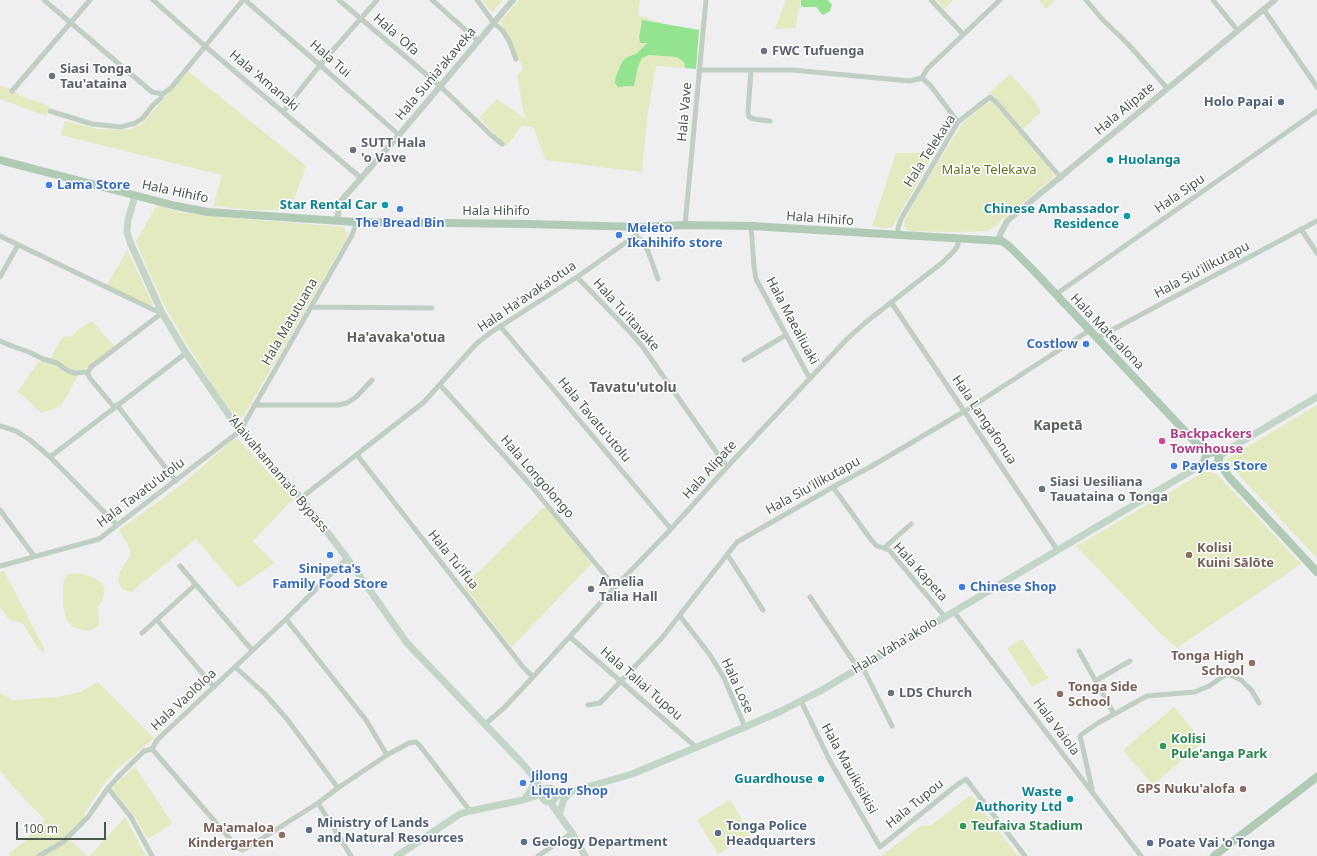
<!DOCTYPE html>
<meta charset="utf-8">
<style>
body{margin:0}
#map{position:relative;width:1317px;height:856px;overflow:hidden;background:#efeef0;font-family:"Noto Sans",sans-serif}
canvas{display:block}
.scale{position:absolute;left:16px;top:822px;width:90px;height:18px;box-sizing:border-box;border:2px solid #48594b;border-top:0;padding-left:5px;font-size:12px;line-height:14px;white-space:nowrap;color:#48594b;-webkit-text-stroke:3px #fff;paint-order:stroke}
</style>
<div id="map">
<canvas width="1317" height="856"></canvas>
<div class="scale">100 m</div>
</div>
<script>
const ctx = document.querySelector('canvas').getContext('2d');
ctx.lineJoin = 'round';
function fill(path, color) { ctx.fillStyle = color; ctx.fill(path, 'evenodd'); }
const poly = rows => new Path2D(rows.map(r => 'M' + r).join(''));
function trace(path, color, width, dash) { ctx.strokeStyle = color; ctx.lineWidth = width; ctx.lineCap = dash ? 'butt' : 'round'; ctx.setLineDash(dash || []); ctx.stroke(path); }
function label(font, color, halo, rows, align = 'center') {
  ctx.font = font + ' "Noto Sans",sans-serif'; ctx.lineWidth = 3; ctx.setLineDash([]); ctx.textBaseline = 'middle'; ctx.strokeStyle = halo; ctx.fillStyle = color; for (const [text, x, y, turn = 0] of rows) {
    ctx.save(); ctx.translate(x, y); ctx.rotate((+turn || 0) * Math.PI / 180); ctx.textAlign = isNaN(turn) ? turn : align; if (halo) ctx.strokeText(text, 0, 0); ctx.fillText(text, 0, 0); ctx.restore();
  }
}
fill(poly([
 [482,0,503,0,492,13],
 [519,0,640,0,638,15,665,24,642,20,639,37,640,43,647,43,636,54,627,57,623,88,634,86,638,67,642,58,649,55,677,57,684,62,685,68,656,66,647,117,642,172,545,160,534,128,522,125,506,147,479,117,497,99,525,119,517,76,523,69,514,46,502,26,501,21],
 [786,0,801,0,795,28,775,29],
 [936,0,953,0,944,9],
 [1039,0,1056,0,1046,9],
 [188,71,306,166,290,210,253,210,213,206,222,175,61,135,65,121,97,129,128,130,142,124],
 [1010,74,1034,100,1041,112,1023,129,990,92],
 [0,86,10,88,21,96,49,106,46,116,0,99],
 [990,102,994,104,1020,132,1051,171,1054,177,989,231,958,232,908,231,904,226,904,222,911,207,945,151,963,123,985,104],
 [896,153,932,153,933,155,893,226,888,228,872,226],
 [157,205,179,212,209,216,344,227,348,236,243,417,237,418,216,390,193,354,166,309,140,252,136,241],
 [127,250,153,304,150,306,107,285],
 [92,321,114,346,99,359,80,372,61,406,41,413,18,391,38,362,49,361,63,336,71,337,79,329],
 [1317,405,1317,558,1225,460],
 [238,439,293,499,253,541,274,563,238,588,196,539,131,592,122,589,118,581,120,571,130,556,131,551,119,530,180,486,233,440],
 [1206,471,1217,474,1301,564,1177,648,1160,633,1076,546],
 [545,506,592,563,512,647,464,586],
 [4,571,44,648,44,652,40,650,35,644,24,625,20,622,12,621,6,616,0,606,0,572],
 [79,573,92,577,102,583,105,590,102,601,98,607,99,626,88,631,73,627,66,619,63,605,63,581,69,574],
 [1022,639,1048,678,1032,687,1007,648],
 [98,682,154,738,116,770,104,784,84,814,86,821,69,839,87,856,10,856,9,853,24,842,45,819,38,813,17,791,0,771,0,693,13,700,56,697,80,692],
 [1174,707,1203,742,1153,785,1123,750],
 [135,767,172,823,148,839,135,817,113,790,114,786],
 [971,795,1018,856,881,856,922,825,930,826],
 [730,800,751,834,718,854,697,820],
 [125,817,146,856,90,856]
]), '#e4eac0');
fill(poly([
 [801,0,828,0,832,5,830,11,823,15,816,7,803,7,801,6],
 [642,20,699,30,696,69,685,68,684,62,677,57,649,55,642,58,638,67,634,86,618,87,615,83,616,76,622,62,627,57,636,54,647,43,640,43,639,37]
]), '#94e391');
trace(poly([
 [44,0,152,92,163,94,171,88,243,0],
 [153,0,206,47,361,178],
 [245,0,320,65,399,135],
 [339,0,440,86,491,135,502,144],
 [432,0,478,41],
 [477,0,494,23,503,31,510,43,516,59],
 [931,0,963,34],
 [1086,0,1103,20,1128,44,1167,88],
 [1213,0,1238,31],
 [1264,10,1317,87],
 [699,70,792,70,910,81,922,78,930,85,958,122],
 [751,70,748,112,749,117,754,119,770,121],
 [922,78,927,69,1000,0],
 [12,91,90,0],
 [50,111,92,124,121,127,135,123,143,118,152,106,161,98,163,94],
 [283,112,320,65,377,0],
 [685,225,706,0],
 [751,226,754,266,756,279,810,379],
 [1301,229,1317,253],
 [0,236,152,309,162,313,91,367,88,372,89,377,114,407],
 [635,236,641,240,648,251,658,279],
 [899,236,898,228,901,219,958,122,990,97,997,103,1061,178],
 [0,277,18,245],
 [577,277,630,332,642,346,727,467],
 [1055,295,1317,111],
 [891,302,1058,551],
 [311,307,432,308],
 [500,326,671,529],
 [1097,338,1317,221],
 [0,341,12,346,29,352,43,359,57,363,68,371,75,373,88,372],
 [744,360,786,335],
 [440,385,527,481,615,587],
 [117,405,176,481],
 [254,405,338,405,347,403,356,397,372,380],
 [0,426,16,431,30,440,50,457,186,353],
 [357,455,523,667,533,677],
 [50,457,117,525],
 [833,487,872,541,877,546,889,550,945,617],
 [301,498,424,402,476,344,490,333,577,277,635,236,640,227],
 [0,510,34,556],
 [884,548,911,524],
 [727,554,763,610],
 [0,566,99,539,240,431,351,237,355,227,355,222],
 [180,566,252,650],
 [810,597,858,668],
 [954,612,1141,856],
 [680,616,710,655,724,678,745,727],
 [286,619,366,720,387,755,338,788],
 [157,620,214,687],
 [142,633,195,585],
 [570,637,697,748],
 [1079,651,1114,714],
 [862,666,892,726],
 [1097,680,1130,661],
 [801,701,830,761,880,847,958,784,966,779,1025,856],
 [588,705,600,703,661,639,737,542,833,487,872,466,965,411,1090,330],
 [485,724,504,708,533,677,615,587,671,529,727,467,847,339,866,322,943,262,954,251,958,245,958,240],
 [152,749,238,848,242,850,247,848,318,803,338,788,287,719,264,693,235,667],
 [387,755,409,743,416,742,421,747,470,811],
 [108,788,131,817,152,856],
 [1092,789,1082,744,1080,737,1082,734,1098,723,1147,696,1195,692,1209,686,1225,675,1231,675,1241,680,1252,691,1259,703],
 [318,803,351,856],
 [39,856,63,842,88,817,108,788,121,774,144,751,152,749,157,740,286,619,347,558],
 [538,856,572,833]
]), '#c0cec3', 5);
trace(poly([
 [337,221,340,202,399,135,513,0],
 [997,241,1007,221,1275,0]
]), '#c0cec3', 6);
trace(poly([
 [135,196,128,220,127,232,130,242,162,313,186,353,240,431,301,498,347,558,407,643,521,762,533,776,543,791],
 [1215,453,1227,450],
 [1218,458,1229,449,1317,397],
 [1196,468,1209,465],
 '542 795a7 7 0 1 1 14 0a7 7 0 1 1-14 0Z',
 [556,796,632,774,745,727,779,712,822,690,1196,468,1205,460],
 [525,799,532,788,535,779],
 [550,802,572,833,585,856],
 [560,812,564,799,570,793],
 [397,856,460,814,470,811,523,800,542,794]
]), '#c2d5c7', 7);
trace(poly([
 [0,160,176,206,208,212,355,222,528,224,640,227,685,225,751,226,1002,241,1010,247,1034,271,1197,444,1210,453],
 '1205 459a7 7 0 1 1 14 0a7 7 0 1 1-14 0Z',
 [1218,461,1229,477,1317,572],
 [1214,856,1317,777]
]), '#b0cab6', 8);
for (const [x, y, r, color] of [
 [764,51,4,"#6b7280"],
 [52,76,4,"#6b7280"],
 [1281,102,4,"#5c6f8a"],
 [353,150,4,"#6b7280"],
 [1110,160,4,"#0f9aa8"],
 [49,185,4,"#3f7fe0"],
 [385,205,4,"#0f9aa8"],
 [400,209,4,"#3f7fe0"],
 [1127,216,4,"#0f9aa8"],
 [619,235,4,"#3f7fe0"],
 [1086,344,4,"#3f7fe0"],
 [1162,441,4,"#d1479c"],
 [1174,466,4,"#3f7fe0"],
 [1042,489,4,"#6b7280"],
 [330,555,4,"#3f7fe0"],
 [1189,555,4,"#8d6e63"],
 [962,587,4,"#3f7fe0"],
 [591,589,4,"#6b7280"],
 [1252,663,4,"#8d6e63"],
 [891,693,4,"#6b7280"],
 [1060,694,4,"#8d6e63"],
 [1163,746,4,"#2e9e5b"],
 [821,779,4,"#0f9aa8"],
 [523,783,4,"#3f7fe0"],
 [1243,789,4,"#8d6e63"],
 [1070,799,4,"#0f9aa8"],
 [963,826,4,"#2e9e5b"],
 [309,830,4,"#5c6f8a"],
 [718,833,4,"#5c6f8a"],
 [282,835,4,"#8d6e63"],
 [524,842,4,"#5c6f8a"],
 [1150,843,4,"#5c6f8a"]
]) { const dot = new Path2D(); dot.arc(x, y, r, 0, 2 * Math.PI); ctx.fillStyle = color; ctx.fill(dot); trace(dot, '#fff', 1.5); }
label('13px', '#48594b', '#fff', [
 ["Hala 'Ofa",396,35,41],
 ["Hala Tui",330,59,41],
 ["Hala Sunia'akaveka",436,74,-50],
 ["Hala 'Amanaki",264,81,40],
 ["Hala Alipate",1125,109,-40],
 ["Hala Vave",685,112,-85],
 ["Hala Telekava",930,151,-57],
 ["Hala Hihifo",175,192,12],
 ["Hala Sipu",1180,194,-35],
 ["Hala Hihifo",496,211],
 ["Hala Hihifo",820,219,4],
 ["Hala Siu'ilikutapu",1202,270,-28],
 ["Hala Ha'avaka'otua",527,297,-34],
 ["Hala Tu'itavake",626,315,48],
 ["Hala Maealiuaki",792,321,62],
 ["Hala Matutuana",290,322,-60],
 ["Hala Mateialona",1107,332,46],
 ["Hala Tavatu'utolu",594,420,50],
 ["Hala Langafonua",984,420,56],
 ["Hala Alipate",710,470,-48],
 ["'Alaivahamama'o Bypass",278,474,50],
 ["Hala Longolongo",537,477,49],
 ["Hala Siu'ilikutapu",813,486,-29],
 ["Hala Tavatu'utolu",141,493,-37],
 ["Hala Tu'ifua",453,560,51],
 ["Hala Kapeta",920,572,48],
 ["Hala Vaha'akolo",895,646,-31],
 ["Hala Taliai Tupou",641,684,41],
 ["Hala Lose",737,686,65],
 ["Hala Vaolōloa",184,700,-43],
 ["Hala Vaiola",1056,727,53],
 ["Hala Mauikisikisi",849,769,61],
 ["Hala Tupou",915,804,-39]
]);
label('bold 13px', '#5b616d', '#fff', [
 ["FWC Tufuenga",772,51],
 ["Siasi Tonga",60,69],
 ["Tau'ataina",60,84],
 ["SUTT Hala",361,143],
 ["'o Vave",361,158],
 ["Siasi Uesiliana",1050,482],
 ["Tauataina o Tonga",1050,497],
 ["Amelia",599,582],
 ["Talia Hall",599,597],
 ["LDS Church",899,693]
], 'left');
label('bold 13px', '#4e5e75', '#fff', [
 ["Holo Papai",1273,102,"right"],
 ["Ministry of Lands",317,823],
 ["and Natural Resources",317,838],
 ["Tonga Police",726,826],
 ["Headquarters",726,841],
 ["Geology Department",532,842],
 ["Poate Vai 'o Tonga",1158,843]
], 'left');
label('bold 13px', '#0d838f', '#fff', [
 ["Huolanga",1118,160,"left"],
 ["Star Rental Car",377,205],
 ["Chinese Ambassador",1119,209],
 ["Residence",1119,224],
 ["Guardhouse",813,779],
 ["Waste",1062,792],
 ["Authority Ltd",1062,807]
], 'right');
label('13px', '#5e7320', '#fff', [
 ["Mala'e Telekava",989,170]
]);
label('bold 13px', '#366cbe', '#fff', [
 ["Lama Store",57,185],
 ["The Bread Bin",400,223,"center"],
 ["Meleto",627,228],
 ["Ikahihifo store",627,243],
 ["Costlow",1078,344,"right"],
 ["Payless Store",1182,466],
 ["Sinipeta's",330,569,"center"],
 ["Family Food Store",330,584,"center"],
 ["Chinese Shop",970,587],
 ["Jilong",531,776],
 ["Liquor Shop",531,791]
], 'left');
label('bold 13px', '#b23c85', '#fff', [
 ["Backpackers",1170,434],
 ["Townhouse",1170,449]
], 'left');
label('bold 13px', '#785e54', '#fff', [
 ["Kolisi",1197,548,"left"],
 ["Kuini Sālōte",1197,563,"left"],
 ["Tonga High",1244,656],
 ["School",1244,671],
 ["Tonga Side",1068,687,"left"],
 ["School",1068,702,"left"],
 ["GPS Nuku'alofa",1235,789],
 ["Ma'amaloa",274,828],
 ["Kindergarten",274,843]
], 'right');
label('bold 13px', '#27864d', '#fff', [
 ["Kolisi",1171,739],
 ["Pule'anga Park",1171,754],
 ["Teufaiva Stadium",971,826]
], 'left');
label('bold 14px', '#5b625d', '#fff', [
 ["Ha'avaka'otua",396,338],
 ["Tavatu'utolu",633,388],
 ["Kapetā",1058,426]
]);
</script>
